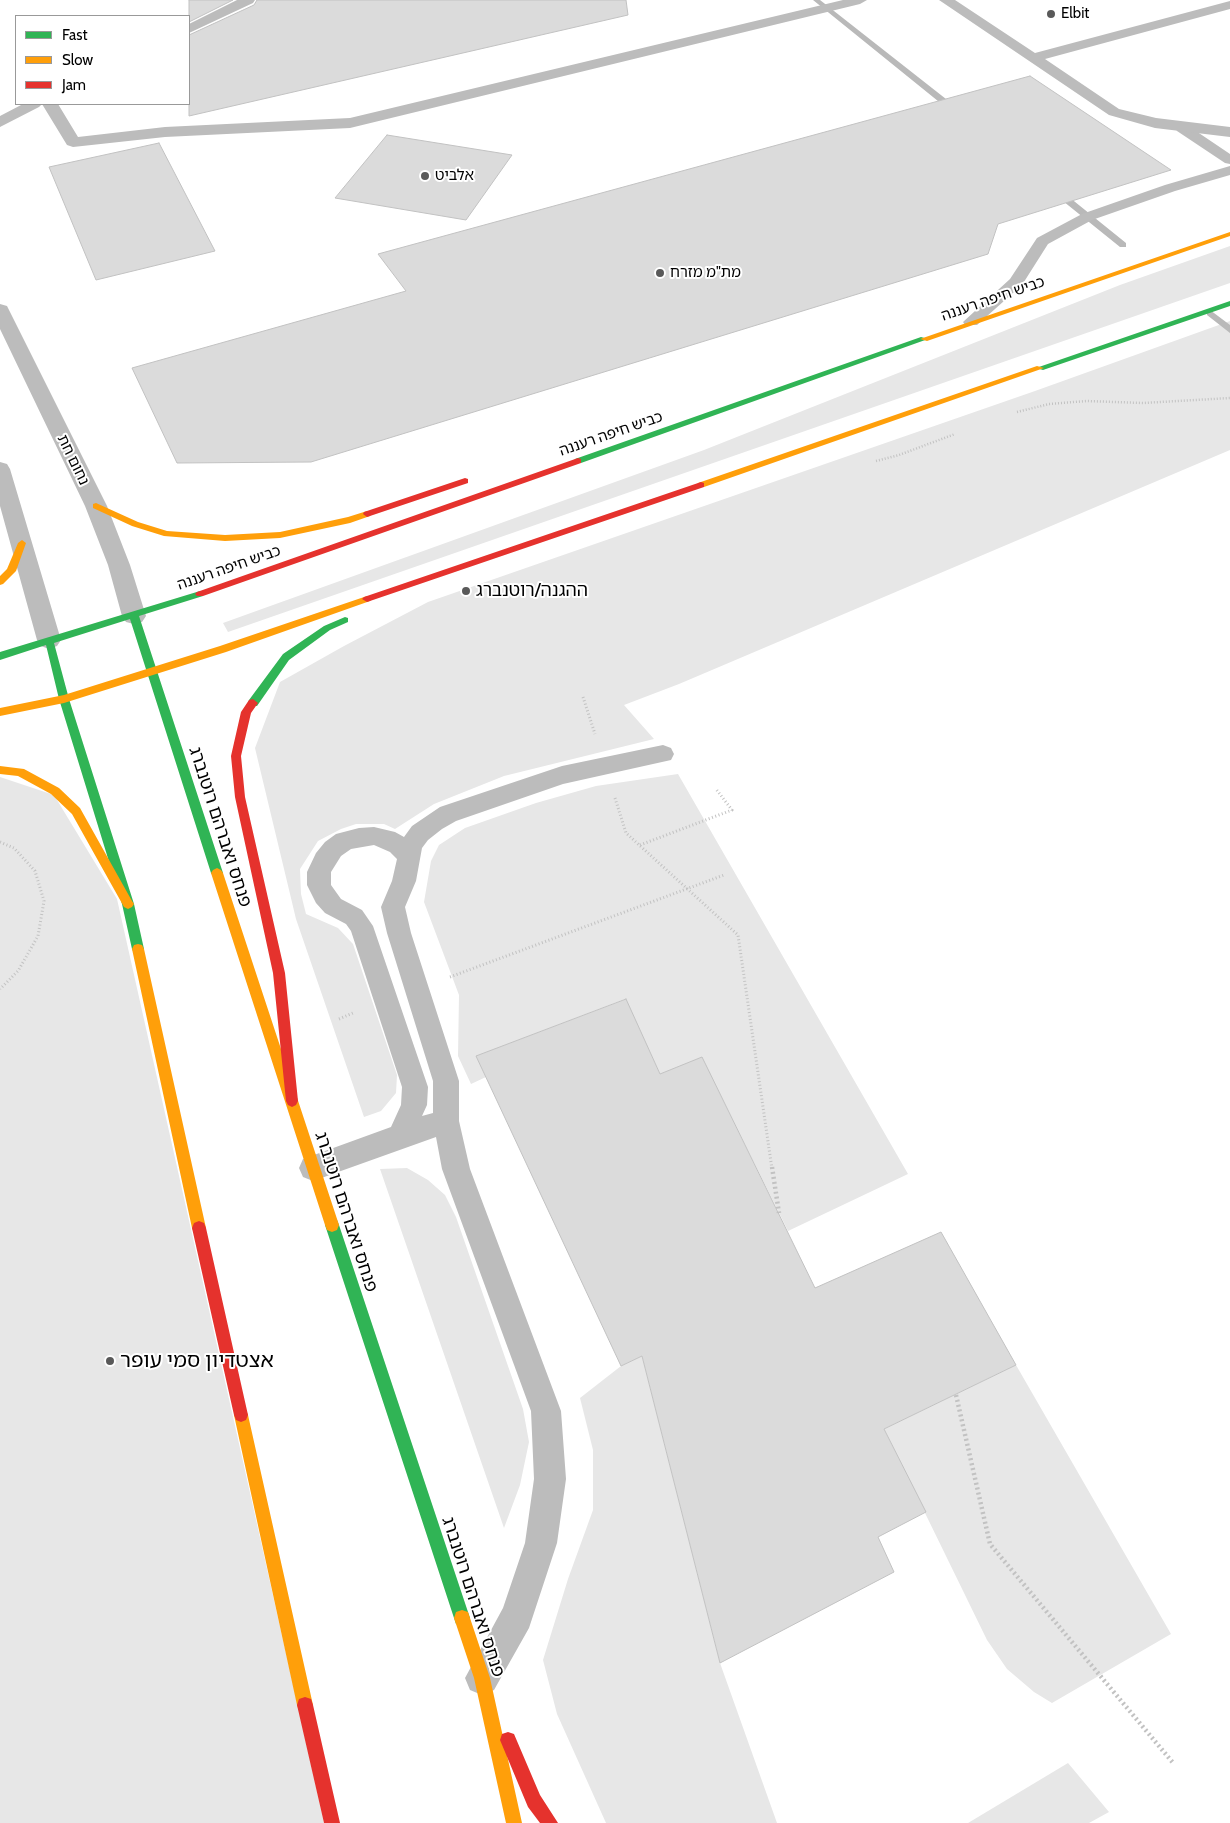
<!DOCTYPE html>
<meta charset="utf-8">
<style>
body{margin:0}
#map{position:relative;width:1230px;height:1823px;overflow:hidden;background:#fff;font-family:Cabin,sans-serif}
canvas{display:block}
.legend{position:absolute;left:15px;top:15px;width:175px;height:90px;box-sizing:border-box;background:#fff;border:1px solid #999;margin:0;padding:6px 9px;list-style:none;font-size:15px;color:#000}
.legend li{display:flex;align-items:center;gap:10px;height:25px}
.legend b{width:25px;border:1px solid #999}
</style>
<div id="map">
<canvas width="1230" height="1823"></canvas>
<ul class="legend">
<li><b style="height:6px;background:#30b455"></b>Fast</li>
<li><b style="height:6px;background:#ff9f0a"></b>Slow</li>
<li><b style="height:6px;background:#e5322d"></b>Jam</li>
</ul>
</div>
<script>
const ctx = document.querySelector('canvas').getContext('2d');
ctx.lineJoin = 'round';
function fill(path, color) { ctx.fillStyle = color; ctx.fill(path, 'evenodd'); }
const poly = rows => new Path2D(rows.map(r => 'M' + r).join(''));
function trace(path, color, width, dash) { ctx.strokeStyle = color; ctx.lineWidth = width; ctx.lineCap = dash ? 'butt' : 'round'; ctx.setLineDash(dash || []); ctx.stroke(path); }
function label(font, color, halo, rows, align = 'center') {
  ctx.font = font + ' Cabin,"Noto Sans Hebrew",sans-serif'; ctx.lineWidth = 4; ctx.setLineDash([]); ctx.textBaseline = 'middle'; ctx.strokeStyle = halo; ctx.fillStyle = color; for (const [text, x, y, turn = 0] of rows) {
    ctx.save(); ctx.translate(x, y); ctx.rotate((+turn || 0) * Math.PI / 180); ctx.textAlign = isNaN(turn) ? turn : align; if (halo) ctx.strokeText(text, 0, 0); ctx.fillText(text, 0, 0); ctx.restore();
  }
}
fill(poly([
 [1230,246,1230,283,228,632,223,623,704,450,1120,285],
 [1230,321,1230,450,679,684,624,705,654,739,504,776,434,804,395,829,384,824,356,824,341,829,318,841,300,869,301,894,306,914,338,928,353,944,397,1075,396,1093,381,1111,364,1117,296,919,255,748,280,682,344,646,428,602,1035,391],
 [678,774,908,1174,788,1231,702,1058,660,1074,625,999,477,1056,486,1077,471,1084,458,1056,459,995,424,902,431,861,439,845,465,828,536,803,596,786],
 [0,777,54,795,117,899,324,1823,0,1823],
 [407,1168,428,1180,445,1195,456,1217,523,1409,529,1442,520,1485,504,1528,380,1169],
 [642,1356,720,1663,777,1823,606,1823,557,1714,543,1660,568,1579,593,1510,593,1450,580,1398,621,1366],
 [1016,1365,1171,1634,1052,1703,1034,1692,1007,1669,987,1640,884,1429],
 [1068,1763,1109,1812,1089,1823,968,1823]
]), '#e7e7e7');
fill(poly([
 [813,0,820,0,960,110,960,114,954,114,813,0],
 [1053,189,1059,189,1126,243,1126,247,1120,247,1053,193,1053,189],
 [1210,310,1230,325,1230,333,1207,315,1207,311,1210,310]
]), '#b9b9b9');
const building = poly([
 [189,0,233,0,189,22,189,0],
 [257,0,626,0,628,15,189,116,189,35,254,5,257,0],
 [1030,76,1171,170,998,224,988,254,311,462,177,463,132,368,406,291,378,254,1030,76],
 [387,135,512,155,466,220,335,198,387,135],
 [159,143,215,251,96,280,49,167,159,143],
 [626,999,660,1074,702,1057,815,1288,941,1232,1016,1365,884,1429,926,1512,878,1537,894,1572,720,1663,642,1356,621,1366,476,1056,626,999]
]);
fill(building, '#dbdbdb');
trace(building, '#c2c2c2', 1);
trace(poly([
 [1017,412,1049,404,1087,401,1143,403,1230,398],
 [876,461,899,455,955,434]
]), '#c2c2c2', 2.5, [1, 2]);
trace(poly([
 [583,697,595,734],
 [615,798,626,833,738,935,772,1169],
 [0,842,14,848,35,871,44,901,38,936,18,971,0,989],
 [640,845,732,810,716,789],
 [450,977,724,875],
 [339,1019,353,1013]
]), '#c2c2c2', 3, [1, 2.5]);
trace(poly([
 [772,1167,779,1213],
 [956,1395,990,1544,1174,1764]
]), '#c2c2c2', 4.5, [2, 3]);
fill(poly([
 [1182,124,1187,125,1230,154,1230,164,1225,163,1177,131,1175,128,1177,125,1182,124],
 [1230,166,1230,175,1175,191,1092,220,1048,244,1022,285,977,325,965,325,963,322,1010,279,1037,238,1082,214,1165,185,1230,166],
 [663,745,671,748,674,754,671,760,563,784,456,821,442,829,428,840,422,848,416,881,405,907,411,933,459,1081,459,1121,470,1169,561,1411,566,1479,557,1543,529,1628,494,1690,482,1695,470,1690,465,1678,503,1608,525,1543,534,1479,531,1411,442,1169,436,1137,313,1181,303,1177,299,1168,303,1159,391,1127,401,1105,402,1087,351,931,346,924,325,913,316,903,307,885,307,872,316,853,325,842,336,834,359,828,374,827,395,832,404,837,412,826,440,807,562,766,663,745],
 [374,845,390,852,397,859,392,881,381,907,387,933,433,1081,433,1113,422,1116,427,1105,428,1087,373,926,362,910,341,899,331,885,331,872,341,856,351,849,374,845]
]), '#bcbcbc');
fill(poly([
 [237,0,255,0,253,3,189,33,189,24,237,0],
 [843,0,867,0,860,4,350,128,165,137,73,147,67,145,42,104,58,104,78,137,165,127,350,118,843,0],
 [939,0,955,0,1035,53,1230,1,1230,9,1045,59,1119,109,1156,118,1230,127,1230,137,1155,128,1109,115,939,0],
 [23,104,42,104,39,107,0,127,0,116,23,104],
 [0,304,7,306,107,506,130,565,146,616,142,622,134,624,126,622,122,616,108,565,85,506,0,329,0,304],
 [0,462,7,464,10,469,61,640,57,646,49,649,41,646,37,640,0,506,0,462]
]), '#bcbcbc');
fill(poly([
 [1230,301,1230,306,1043,370,1036,368,1230,301],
 [921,337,928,339,581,463,575,463,574,461,575,459,921,337],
 [200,591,203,592,203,596,139,616,223,873,221,876,217,878,213,876,211,873,130,619,54,643,69,699,134,904,144,949,142,953,138,954,134,953,132,949,122,904,59,699,46,645,0,660,0,652,200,591],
 [345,617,348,618,348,622,330,630,289,660,257,706,249,706,248,703,249,700,283,654,324,626,345,617],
 [332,1218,337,1220,339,1225,470,1618,468,1624,462,1626,456,1624,454,1618,325,1225,327,1220,332,1218]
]), '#30b455');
fill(poly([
 [1230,232,1230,236,927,341,920,339,1230,232],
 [1037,366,1044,368,704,487,698,487,697,485,698,483,1037,366],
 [96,503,138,522,167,531,225,535,280,532,348,517,367,511,371,514,370,516,350,523,280,538,225,541,164,536,132,526,93,508,93,504,96,503],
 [22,540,26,543,16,571,3,584,0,585,0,576,7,569,18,543,22,540],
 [367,596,372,599,370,601,226,652,64,703,0,716,0,708,64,695,220,646,367,596],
 [0,766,24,769,59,788,80,808,132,901,134,904,132,907,128,909,124,907,72,814,51,794,18,776,0,774,0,766],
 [217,868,221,870,223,873,339,1225,337,1230,332,1232,327,1230,325,1225,211,873,213,870,217,868],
 [138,944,142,945,144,949,206,1228,204,1233,199,1235,194,1233,192,1228,132,949,134,945,138,944],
 [241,1408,246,1410,248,1415,313,1705,311,1711,305,1713,299,1711,297,1705,234,1415,236,1410,241,1408],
 [462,1610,468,1612,490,1678,522,1823,506,1823,474,1678,454,1618,456,1612,462,1610]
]), '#ff9f0a');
fill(poly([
 [578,458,581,459,581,463,203,596,197,596,195,594,197,592,578,458],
 [465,478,468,479,468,483,370,516,367,517,363,514,364,512,465,478],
 [701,482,704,483,704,487,370,601,367,602,362,599,364,597,701,482],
 [253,699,258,703,251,713,241,756,245,797,285,973,298,1101,296,1105,292,1107,288,1105,286,1101,273,973,235,797,231,756,241,712,249,700,253,699],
 [199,1221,204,1223,206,1228,248,1415,246,1420,241,1422,236,1420,234,1415,192,1228,194,1223,199,1221],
 [305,1697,311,1699,313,1705,340,1823,324,1823,297,1705,299,1699,305,1697],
 [508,1732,514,1734,540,1795,558,1823,540,1823,528,1807,500,1740,502,1734,508,1732]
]), '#e5322d');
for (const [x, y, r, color] of [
 [1051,14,5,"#595959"],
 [425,176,5,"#595959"],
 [660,273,5,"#595959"],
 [466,591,5,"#595959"],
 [110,1361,5,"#595959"]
]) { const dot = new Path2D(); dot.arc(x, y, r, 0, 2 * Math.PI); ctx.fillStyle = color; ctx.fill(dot); trace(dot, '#fff', 2); }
label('15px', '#000', '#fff', [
 ["Elbit",1061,14],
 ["אלביט",435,176],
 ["מת\"מ מזרח",670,273]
], 'left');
label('15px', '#000', '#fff', [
 ["כביש חיפה רעננה",993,299,-19],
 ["כביש חיפה רעננה",611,434,-19],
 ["נחום חת",73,460,64],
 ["כביש חיפה רעננה",229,568,-19]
]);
label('18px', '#000', '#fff', [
 ["ההגנה/רוטנברג",476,591]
], 'left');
label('18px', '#000', '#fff', [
 ["פנחס ואברהם רוטנברג",220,827,72],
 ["פנחס ואברהם רוטנברג",346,1212,72],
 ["פנחס ואברהם רוטנברג",473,1597,72]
]);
label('21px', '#000', '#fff', [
 ["אצטדיון סמי עופר",120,1361]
], 'left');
</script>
